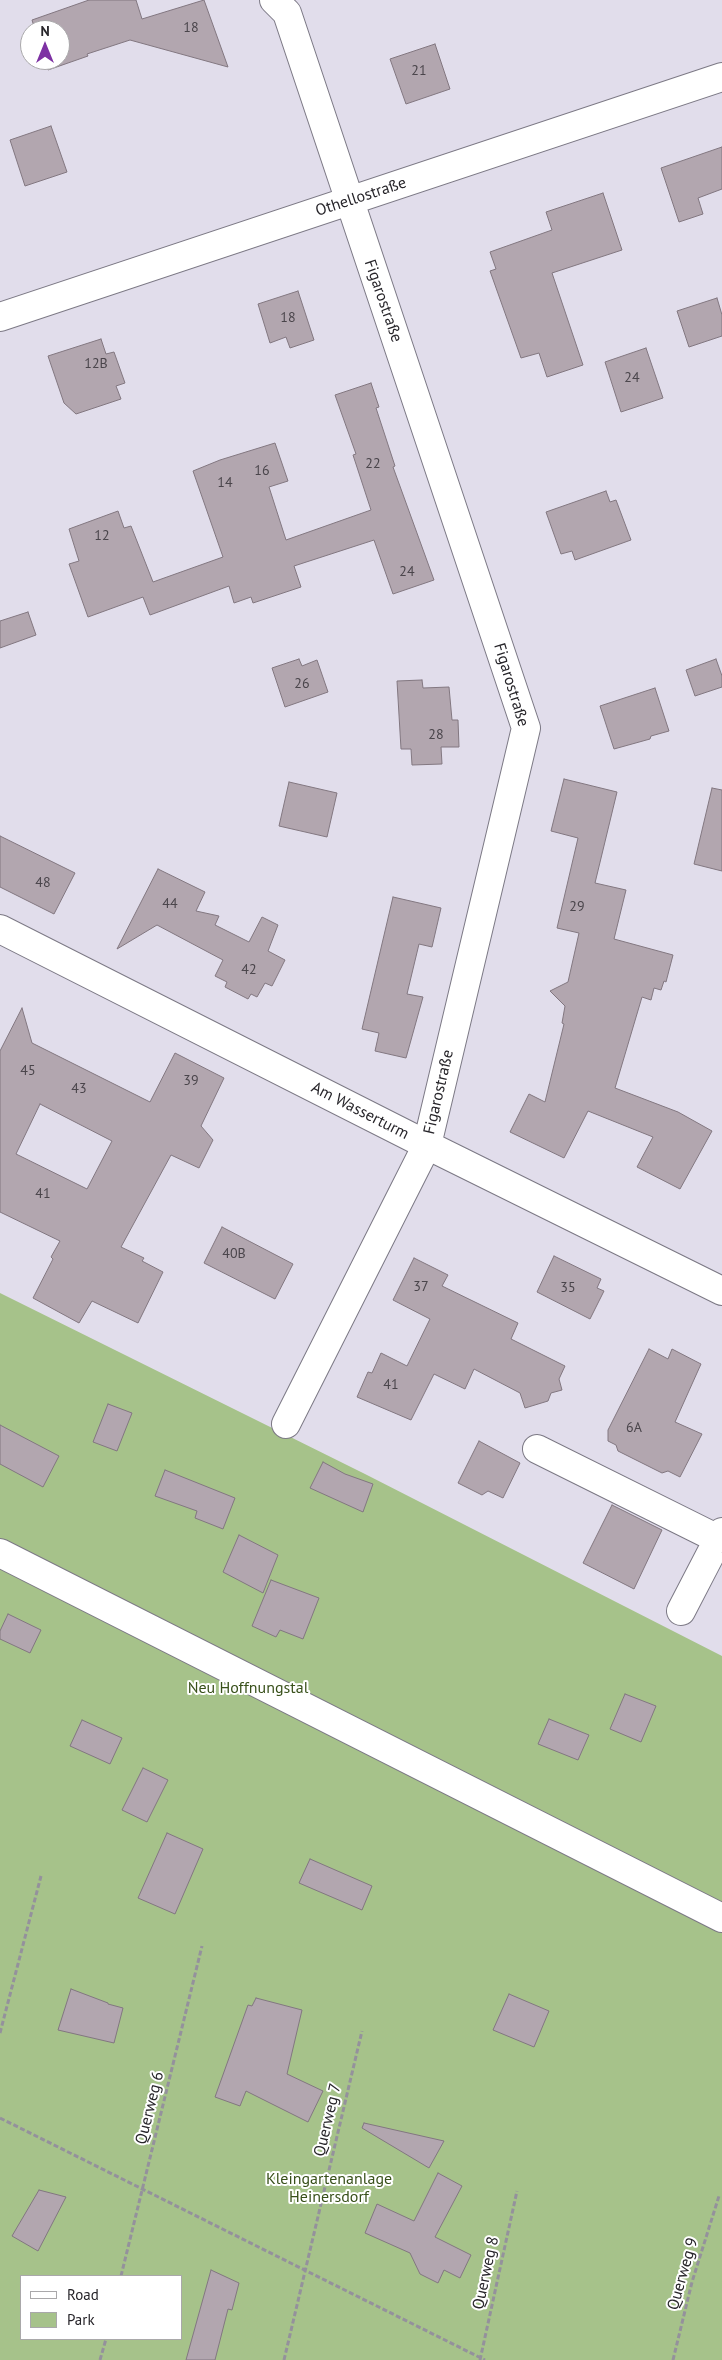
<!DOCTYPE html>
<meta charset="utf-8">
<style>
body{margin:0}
#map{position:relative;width:722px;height:2360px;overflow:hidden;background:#e1ddeb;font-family:"PT Sans",sans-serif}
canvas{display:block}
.legend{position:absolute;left:20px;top:2275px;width:162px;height:65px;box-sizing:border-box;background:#fff;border:1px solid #a9a8aa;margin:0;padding:6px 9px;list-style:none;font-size:15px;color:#27252a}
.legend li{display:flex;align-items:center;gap:10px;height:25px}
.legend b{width:25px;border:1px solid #a9a8aa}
.north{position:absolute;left:20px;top:20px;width:50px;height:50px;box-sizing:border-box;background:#fff;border:1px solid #a9a8aa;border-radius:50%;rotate:0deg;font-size:14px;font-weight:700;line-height:20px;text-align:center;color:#27252a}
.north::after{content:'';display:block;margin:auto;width:18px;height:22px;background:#7d31a3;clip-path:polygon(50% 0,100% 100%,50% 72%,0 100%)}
</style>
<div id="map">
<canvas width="722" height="2360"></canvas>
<ul class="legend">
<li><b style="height:6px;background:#fff"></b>Road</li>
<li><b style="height:14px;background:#a6c28a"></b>Park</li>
</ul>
<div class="north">N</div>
</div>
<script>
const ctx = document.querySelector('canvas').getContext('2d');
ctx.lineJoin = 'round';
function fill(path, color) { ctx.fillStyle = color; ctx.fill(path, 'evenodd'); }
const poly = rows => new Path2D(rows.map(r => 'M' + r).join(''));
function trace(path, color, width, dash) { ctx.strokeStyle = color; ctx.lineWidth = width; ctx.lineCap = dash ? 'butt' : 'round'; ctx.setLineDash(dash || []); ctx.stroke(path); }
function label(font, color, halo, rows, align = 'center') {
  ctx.font = font + ' "PT Sans",sans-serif'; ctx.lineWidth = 4; ctx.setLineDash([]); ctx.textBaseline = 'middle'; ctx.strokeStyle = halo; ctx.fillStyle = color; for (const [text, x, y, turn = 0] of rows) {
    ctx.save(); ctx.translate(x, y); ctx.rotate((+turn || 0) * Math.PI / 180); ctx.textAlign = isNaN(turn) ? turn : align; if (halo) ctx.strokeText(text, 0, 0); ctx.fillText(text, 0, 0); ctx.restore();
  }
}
fill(poly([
 [0,1293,365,1474,722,1656,722,2360,0,2360],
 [21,2276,181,2276,181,2339,21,2339]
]), '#a6c28a');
const building = poly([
 [89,0,136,0,142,19,204,0,228,67,130,40,87,54,88,56,48,70,45,60,60,60,60,30,35,30,32,20,89,0],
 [435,44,450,89,406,104,390,59,435,44],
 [51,126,67,172,25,186,10,140,51,126],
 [722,147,722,189,698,198,703,214,679,222,661,168,722,147],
 [603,193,622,250,552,273,583,365,547,377,539,353,521,358,490,271,496,269,490,252,552,230,546,212,603,193],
 [298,291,314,340,290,348,286,337,270,343,258,304,298,291],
 [717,298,722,315,722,336,689,347,677,311,717,298],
 [101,339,106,354,114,352,125,383,116,386,121,399,76,414,64,403,48,356,101,339],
 [646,348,663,398,621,412,605,362,646,348],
 [371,383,379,407,376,408,395,466,393,467,434,580,393,594,374,540,294,566,301,587,253,603,251,597,234,603,229,586,150,615,143,597,88,617,69,564,79,561,69,529,118,511,124,528,131,526,153,582,223,557,193,471,220,460,275,443,288,481,269,487,286,540,371,510,353,455,356,454,335,395,371,383],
 [606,491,610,502,616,500,631,540,575,560,572,551,561,554,546,512,606,491],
 [28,612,36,635,0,648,0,621,28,612],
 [299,659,302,666,317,660,328,692,285,707,272,668,299,659],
 [716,659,722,676,722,687,695,696,686,670,716,659],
 [422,680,423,688,449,687,452,720,458,720,459,747,441,747,442,764,412,765,411,749,401,749,397,681,422,680],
 [655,688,669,731,651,736,650,739,614,749,600,706,655,688],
 [564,779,617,792,595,883,626,890,614,939,673,955,666,982,664,981,661,990,654,988,651,1000,642,997,615,1088,678,1112,712,1131,680,1189,637,1167,653,1137,588,1111,564,1158,510,1132,529,1094,545,1102,564,1024,562,1023,565,1006,550,991,568,982,579,933,557,928,578,838,551,831,564,779],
 [289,782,337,793,327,837,279,826,289,782],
 [712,788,722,790,722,871,694,864,712,788],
 [0,836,75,873,54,914,0,887,0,836],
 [158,869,205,892,196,911,219,916,215,925,249,942,262,917,278,925,268,951,285,960,272,986,265,983,257,997,251,994,248,999,225,987,227,982,215,976,223,960,157,925,117,949,158,869],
 [393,897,441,908,432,947,419,944,407,994,423,997,406,1058,375,1051,379,1033,362,1029,393,897],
 [22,1008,32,1043,150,1102,175,1053,224,1078,201,1126,213,1140,199,1168,171,1155,121,1247,144,1258,142,1261,163,1272,138,1323,92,1301,79,1323,33,1298,53,1259,51,1257,60,1241,0,1212,0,1051,22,1008],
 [40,1104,112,1141,87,1189,16,1154,40,1104],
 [222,1227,293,1264,275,1299,204,1263,222,1227],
 [554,1256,601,1279,597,1288,604,1291,590,1319,537,1292,554,1256],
 [414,1258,448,1275,442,1286,518,1323,511,1339,565,1366,559,1379,562,1390,551,1393,548,1401,525,1408,520,1393,474,1369,465,1389,434,1374,411,1420,357,1397,368,1372,372,1373,381,1353,407,1366,430,1319,393,1300,414,1258],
 [649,1349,668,1359,672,1349,701,1364,675,1422,702,1434,680,1477,668,1471,662,1473,618,1451,616,1445,608,1441,608,1430,649,1349],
 [108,1404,132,1413,117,1451,93,1442,108,1404],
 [0,1425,59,1456,43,1487,0,1464,0,1425],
 [479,1441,520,1463,503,1498,488,1491,482,1495,458,1483,479,1441],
 [323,1462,345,1474,373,1484,363,1512,310,1488,323,1462],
 [165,1470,235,1498,223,1529,195,1518,197,1511,155,1496,165,1470],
 [612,1505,662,1530,634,1589,583,1563,612,1505],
 [239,1535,278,1555,263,1593,223,1572,239,1535],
 [271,1580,319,1598,303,1639,280,1630,276,1637,252,1626,271,1580],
 [8,1614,41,1630,30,1653,0,1639,0,1631,8,1614],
 [625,1694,656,1706,641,1742,610,1729,625,1694],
 [549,1719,589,1735,578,1760,538,1744,549,1719],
 [82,1720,122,1738,110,1764,70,1746,82,1720],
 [143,1768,168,1780,147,1822,122,1810,143,1768],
 [167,1833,203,1849,175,1914,138,1898,167,1833],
 [310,1859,372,1886,362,1910,299,1883,310,1859],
 [71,1989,108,2003,108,2004,123,2008,114,2043,58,2030,71,1989],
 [509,1994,549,2011,534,2047,493,2030,509,1994],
 [256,1998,302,2010,287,2074,323,2091,308,2122,246,2091,240,2106,215,2097,248,2005,252,2006,256,1998],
 [364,2123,444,2141,429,2168,362,2128,364,2123],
 [438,2173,462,2186,435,2237,471,2255,460,2278,444,2270,438,2283,420,2274,410,2253,365,2233,377,2204,414,2221,438,2173],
 [39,2190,66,2197,38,2251,12,2236,39,2190],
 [211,2270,239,2283,232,2310,228,2309,215,2360,186,2360,211,2270]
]);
fill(building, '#b2a6af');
trace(building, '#827780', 1);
const minor = poly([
 [274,0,287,13,526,728,427,1145,286,1424],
 [0,317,722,77],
 [0,929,427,1145,722,1291],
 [537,1449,718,1539],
 [0,1553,722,1918],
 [681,1611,722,1532]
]);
trace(minor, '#7c7985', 30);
trace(poly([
 [0,2033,41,1876],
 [0,2118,485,2360],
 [121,2276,202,1946],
 [100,2360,106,2339],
 [284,2360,362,2031],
 [480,2360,517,2191],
 [673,2360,692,2282,719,2196]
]), '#94919c', 3, [5, 2.5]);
trace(minor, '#fff', 28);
label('14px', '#4a454b', null, [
 ["18",191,28],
 ["21",419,71],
 ["18",288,318],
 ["12B",96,364],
 ["24",632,378],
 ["22",373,464],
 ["16",262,471],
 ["14",225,483],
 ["12",102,536],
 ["24",407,572],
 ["26",302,684],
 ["28",436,735],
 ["48",43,883],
 ["44",170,904],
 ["29",577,907],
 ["42",249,970],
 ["45",28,1071],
 ["39",191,1081],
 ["43",79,1089],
 ["41",43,1194],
 ["40B",234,1254],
 ["37",421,1287],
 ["35",568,1288],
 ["41",391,1385],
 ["6A",634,1428]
]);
label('16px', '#27252a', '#fff', [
 ["Othellostraße",361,197,-18],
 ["Figarostraße",383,301,71],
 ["Figarostraße",511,685,73],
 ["Figarostraße",439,1092,-77],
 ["Am Wasserturm",360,1111,27],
 ["Querweg 6",150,2108,-76],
 ["Querweg 7",328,2120,-77],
 ["Querweg 8",486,2273,-78],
 ["Querweg 9",683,2274,-74]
]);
label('16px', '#38501a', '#fff', [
 ["Neu Hoffnungstal",248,1688],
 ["Kleingartenanlage",329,2179],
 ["Heinersdorf",329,2197]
]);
</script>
